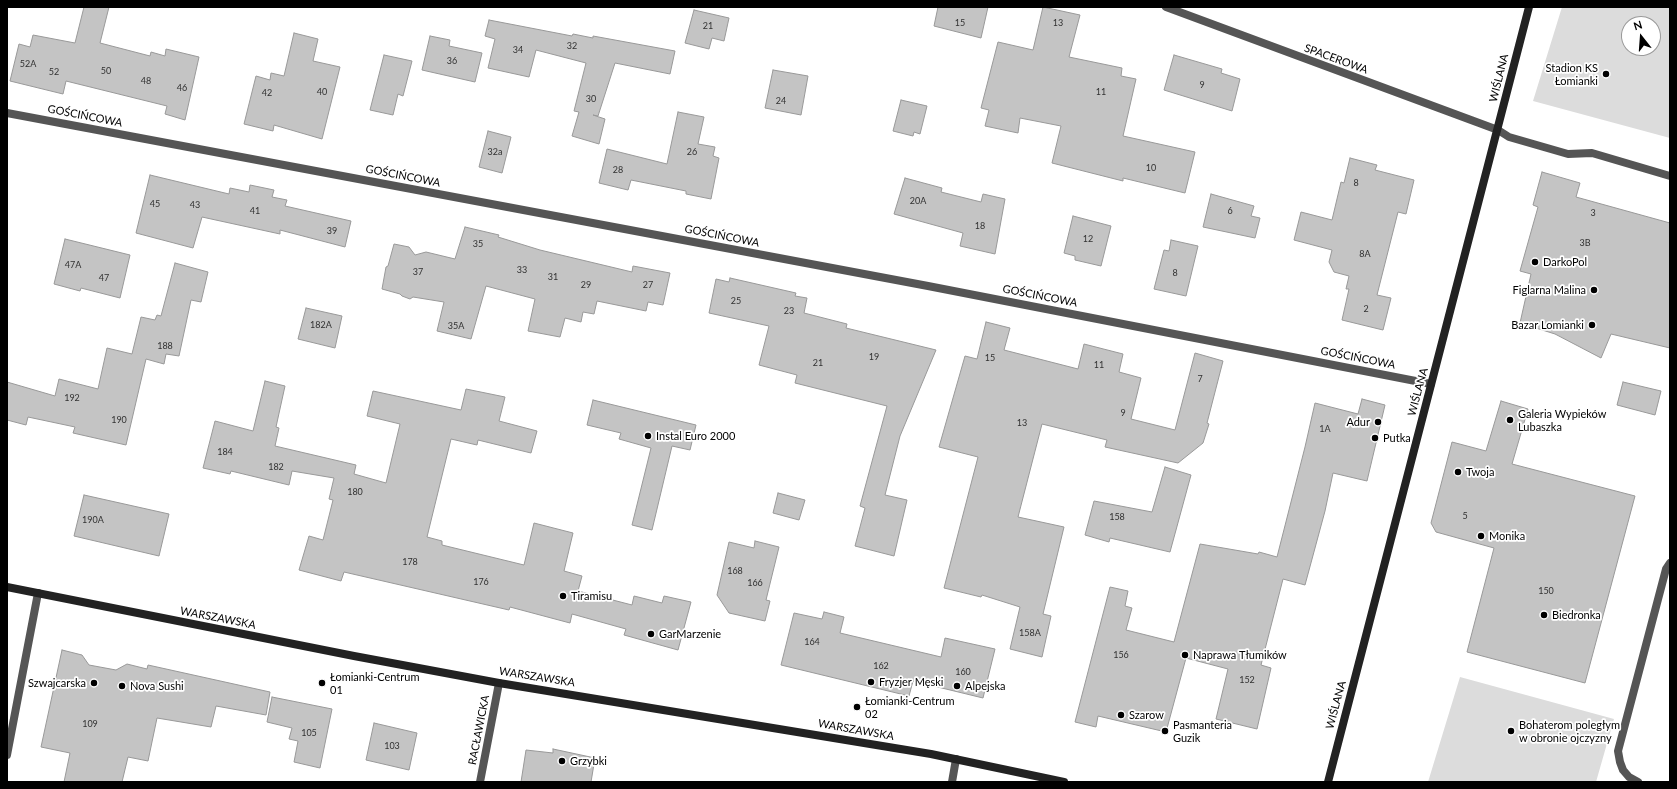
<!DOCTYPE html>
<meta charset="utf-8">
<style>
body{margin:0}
#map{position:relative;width:1677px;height:789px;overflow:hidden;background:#fff;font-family:Lato,sans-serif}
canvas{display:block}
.frame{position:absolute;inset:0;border:8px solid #000;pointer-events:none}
.north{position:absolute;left:1621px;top:16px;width:40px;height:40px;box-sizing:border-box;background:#fff;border:1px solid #999;border-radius:50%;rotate:343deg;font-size:11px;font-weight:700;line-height:16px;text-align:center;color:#000}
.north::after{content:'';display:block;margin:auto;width:14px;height:18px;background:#000;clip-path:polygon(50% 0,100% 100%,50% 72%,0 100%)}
</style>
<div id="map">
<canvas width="1677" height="789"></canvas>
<div class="frame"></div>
<div class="north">N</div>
</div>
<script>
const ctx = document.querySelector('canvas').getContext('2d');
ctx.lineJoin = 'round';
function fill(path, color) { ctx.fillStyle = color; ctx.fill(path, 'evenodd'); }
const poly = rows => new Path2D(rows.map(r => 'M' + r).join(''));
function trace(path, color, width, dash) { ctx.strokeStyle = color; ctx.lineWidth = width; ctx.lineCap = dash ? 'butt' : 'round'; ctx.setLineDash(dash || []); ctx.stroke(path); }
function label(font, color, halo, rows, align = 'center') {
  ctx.font = font + ' Lato,sans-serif'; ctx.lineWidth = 3.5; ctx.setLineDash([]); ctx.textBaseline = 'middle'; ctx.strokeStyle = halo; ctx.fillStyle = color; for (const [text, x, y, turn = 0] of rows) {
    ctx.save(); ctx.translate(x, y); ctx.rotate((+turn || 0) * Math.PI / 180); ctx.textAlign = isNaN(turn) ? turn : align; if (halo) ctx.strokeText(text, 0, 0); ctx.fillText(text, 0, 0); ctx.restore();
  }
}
fill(poly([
 [1562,7,1670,7,1670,138,1533,101],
 [1629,24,1653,24,1653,48,1629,48],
 [1460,677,1614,719,1596,782,1428,782]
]), '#dcdcdc');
const building = poly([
 [84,7,109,7,100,43,150,56,151,52,165,56,166,49,199,57,185,120,165,114,167,106,66,81,63,94,10,81,19,44,30,47,33,35,75,43,84,7],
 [938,7,988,7,981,38,934,26,938,7],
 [1043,7,1080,15,1069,57,1122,68,1121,76,1136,79,1123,136,1195,152,1185,193,1123,178,1123,181,1052,163,1061,126,1020,118,1018,133,985,126,989,110,981,108,998,42,1033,50,1043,7],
 [694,10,729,18,724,41,712,38,709,49,685,43,694,10],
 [489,20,572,36,573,34,593,38,593,36,675,51,670,74,615,63,598,116,593,115,605,119,599,144,572,136,579,112,574,111,586,63,536,50,529,77,488,68,495,39,485,36,489,20],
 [294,33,318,39,313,61,340,67,322,139,274,125,273,131,244,124,256,76,270,80,271,73,284,76,294,33],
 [430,36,450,40,449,46,482,53,475,82,422,70,430,36],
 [384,55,412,61,403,96,398,94,393,115,370,110,384,55],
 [1174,55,1222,69,1221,73,1240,79,1232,111,1164,90,1174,55],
 [773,70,808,76,801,115,765,108,773,70],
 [901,100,927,106,920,134,914,132,913,136,893,131,901,100],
 [678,112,704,117,698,144,715,147,713,156,719,158,711,199,686,194,686,191,631,180,628,190,599,183,607,149,667,164,678,112],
 [488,131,511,137,502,173,479,167,488,131],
 [1350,158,1377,165,1375,170,1414,180,1406,214,1398,212,1377,295,1391,298,1383,330,1342,320,1349,289,1346,289,1349,276,1334,272,1329,262,1332,250,1294,240,1301,212,1332,220,1341,182,1344,183,1350,158],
 [1542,172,1580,183,1576,197,1670,223,1670,348,1611,334,1601,358,1555,334,1520,323,1531,274,1520,271,1538,207,1533,205,1542,172],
 [150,175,229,194,230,188,249,192,250,185,274,190,272,197,287,200,285,206,351,221,345,247,280,230,280,234,202,217,193,248,136,233,150,175],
 [905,178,942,188,941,192,981,202,983,194,1005,199,995,254,960,246,963,233,894,214,905,178],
 [1211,194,1254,206,1251,216,1260,218,1255,238,1203,227,1211,194],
 [1073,216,1111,226,1101,266,1075,260,1075,256,1064,253,1073,216],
 [465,227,499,235,498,237,540,250,632,272,633,266,670,273,663,305,648,302,646,311,597,301,594,314,583,312,581,322,565,318,560,337,528,331,535,299,486,286,471,339,437,331,444,302,413,297,410,299,402,296,400,294,382,289,386,267,388,266,394,244,409,247,415,255,426,252,455,259,465,227],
 [65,239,130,255,120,298,81,288,80,291,54,284,65,239],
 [1171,240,1198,246,1186,296,1154,289,1164,250,1169,251,1171,240],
 [175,263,208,272,201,302,191,300,179,356,166,354,164,364,146,359,126,445,73,433,75,427,28,417,26,425,7,420,7,382,55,396,59,379,98,389,107,348,132,354,141,317,155,320,157,315,161,316,175,263],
 [730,278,796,293,795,296,807,298,804,313,847,324,846,328,936,350,900,436,885,495,907,500,894,556,855,546,865,508,860,506,887,406,795,383,797,375,759,365,769,326,709,313,716,279,729,282,730,278],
 [306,308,342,316,335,348,298,339,306,308],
 [986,322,1010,328,1004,350,1078,369,1084,344,1123,354,1119,372,1141,378,1131,419,1175,430,1195,353,1223,361,1207,423,1209,424,1203,443,1178,463,1105,447,1107,440,1042,424,1018,517,1064,527,1043,614,1051,616,1042,657,1010,649,1020,607,982,595,981,597,944,588,978,457,939,447,965,356,977,359,986,322],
 [265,381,285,386,276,427,279,428,275,446,356,465,354,474,386,483,400,424,367,416,373,391,461,410,466,389,505,397,499,421,537,431,531,453,478,440,477,445,451,439,427,537,442,541,442,545,524,565,534,523,573,533,564,571,582,576,578,591,632,605,634,596,662,603,664,596,691,602,678,650,624,635,626,629,572,614,570,623,510,607,509,610,344,572,341,581,299,570,309,536,323,540,333,500,329,499,334,478,292,471,289,485,231,471,230,474,203,468,215,421,253,431,265,381],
 [1623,382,1661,391,1655,415,1617,405,1623,382],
 [1362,399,1385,405,1367,481,1333,473,1325,511,1305,585,1283,579,1261,665,1271,668,1257,729,1216,719,1228,669,1186,658,1166,732,1098,716,1096,727,1075,722,1110,587,1128,591,1125,606,1132,608,1126,630,1174,642,1200,544,1258,554,1259,552,1277,557,1305,447,1315,403,1358,414,1362,399],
 [593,400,696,425,690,450,672,446,652,530,632,525,651,448,619,439,621,433,587,425,593,400],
 [1501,401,1528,409,1512,464,1635,496,1585,683,1467,652,1494,548,1436,532,1431,523,1452,442,1486,451,1501,401],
 [1165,467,1191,475,1170,552,1110,538,1109,542,1085,535,1094,501,1152,512,1165,467],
 [778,493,805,500,799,520,773,513,778,493],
 [84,495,169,514,159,556,74,536,84,495],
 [755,541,779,547,766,600,770,601,765,621,729,613,717,595,729,542,754,548,755,541],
 [824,612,844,617,840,633,941,657,945,638,995,649,983,698,913,681,909,696,781,665,794,613,822,619,824,612],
 [62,650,82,655,89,665,116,670,127,664,147,669,148,665,270,692,266,715,216,706,211,727,157,718,148,761,128,757,122,782,64,782,70,753,41,747,62,650],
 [272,697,332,709,320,768,294,762,298,741,289,739,292,728,267,722,272,697],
 [374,723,417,733,409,770,366,760,374,723],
 [553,749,595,758,591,782,521,782,526,750,553,753,553,749]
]);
fill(building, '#c4c4c4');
trace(building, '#999', 1);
trace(poly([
 [1498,130,1509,137,1568,154,1592,153,1670,176],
 [952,782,956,759],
 [1638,782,1629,777,1623,770,1620,762,1618,751,1666,569,1670,563]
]), '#555', 8);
trace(poly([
 [1166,7,1498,130],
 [7,113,928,286,1431,384],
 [7,755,38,593],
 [480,782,499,683]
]), '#555', 8);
trace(poly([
 [7,587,354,656,499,683,931,754,1064,782],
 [1328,782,1529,7]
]), '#222', 8);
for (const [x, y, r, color] of [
 [1606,74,4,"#000"],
 [1535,262,4,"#000"],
 [1594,290,4,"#000"],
 [1592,325,4,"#000"],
 [1510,420,4,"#000"],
 [1378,422,4,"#000"],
 [648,436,4,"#000"],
 [1375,438,4,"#000"],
 [1458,472,4,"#000"],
 [1481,536,4,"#000"],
 [563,596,4,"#000"],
 [1544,615,4,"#000"],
 [651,634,4,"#000"],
 [1185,655,4,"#000"],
 [871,682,4,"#000"],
 [94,683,4,"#000"],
 [322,683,4,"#000"],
 [122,686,4,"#000"],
 [957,686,4,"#000"],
 [857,707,4,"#000"],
 [1121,715,4,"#000"],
 [1165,731,4,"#000"],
 [1511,731,4,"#000"],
 [562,761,4,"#000"]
]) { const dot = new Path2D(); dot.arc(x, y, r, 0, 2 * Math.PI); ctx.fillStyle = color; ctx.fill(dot); trace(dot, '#fff', 1.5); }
label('9px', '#313131', null, [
 ["15",960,23],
 ["13",1058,23],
 ["21",708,26],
 ["32",572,46],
 ["34",518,50],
 ["36",452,61],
 ["52A",28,64],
 ["50",106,71],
 ["52",54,72],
 ["48",146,81],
 ["9",1202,85],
 ["46",182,88],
 ["40",322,92],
 ["11",1101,92],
 ["42",267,93],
 ["30",591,99],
 ["24",781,101],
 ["32a",495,152],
 ["26",692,152],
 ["10",1151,168],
 ["28",618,170],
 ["8",1356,183],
 ["20A",918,201],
 ["45",155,204],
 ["43",195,205],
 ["41",255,211],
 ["6",1230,211],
 ["3",1593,213],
 ["18",980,226],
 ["39",332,231],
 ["12",1088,239],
 ["3B",1585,243],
 ["35",478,244],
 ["8A",1365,254],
 ["47A",73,265],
 ["33",522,270],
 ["37",418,272],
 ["8",1175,273],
 ["31",553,277],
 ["47",104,278],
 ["29",586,285],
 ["27",648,285],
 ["25",736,301],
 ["2",1366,309],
 ["23",789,311],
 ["182A",321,325],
 ["35A",456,326],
 ["188",165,346],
 ["19",874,357],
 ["15",990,358],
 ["21",818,363],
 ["11",1099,365],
 ["7",1200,379],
 ["192",72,398],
 ["9",1123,413],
 ["190",119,420],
 ["13",1022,423],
 ["1A",1325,429],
 ["184",225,452],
 ["182",276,467],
 ["180",355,492],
 ["5",1465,516],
 ["158",1117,517],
 ["190A",93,520],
 ["178",410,562],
 ["168",735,571],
 ["176",481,582],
 ["166",755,583],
 ["150",1546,591],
 ["158A",1030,633],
 ["164",812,642],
 ["156",1121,655],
 ["162",881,666],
 ["160",963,672],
 ["152",1247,680],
 ["109",90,724],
 ["105",309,733],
 ["103",392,746]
]);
label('11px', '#000', '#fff', [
 ["SPACEROWA",1336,59,20],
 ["WIŚLANA",1499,78,-76],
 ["GOŚCIŃCOWA",85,116,11],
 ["GOŚCIŃCOWA",403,176,11],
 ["GOŚCIŃCOWA",722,236,11],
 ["GOŚCIŃCOWA",1040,296,11],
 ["GOŚCIŃCOWA",1358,358,11],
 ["WIŚLANA",1418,392,-75],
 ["WARSZAWSKA",218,618,11],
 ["WARSZAWSKA",537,677,9],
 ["WIŚLANA",1336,705,-75],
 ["RACŁAWICKA",479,730,-79],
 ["WARSZAWSKA",856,730,10]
]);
label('11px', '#000', '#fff', [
 ["Stadion KS",1598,68,"right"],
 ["Łomianki",1598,81,"right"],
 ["DarkoPol",1543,262],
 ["Figlarna Malina",1586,290,"right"],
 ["Bazar Lomianki",1584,325,"right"],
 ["Galeria Wypieków",1518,414],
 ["Lubaszka",1518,427],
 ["Adur",1370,422,"right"],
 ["Instal Euro 2000",656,436],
 ["Putka",1383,438],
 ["Twoja",1466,472],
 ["Monika",1489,536],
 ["Tiramisu",571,596],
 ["Biedronka",1552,615],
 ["GarMarzenie",659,634],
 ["Naprawa Tłumików",1193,655],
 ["Łomianki-Centrum",330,677],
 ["01",330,690],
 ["Fryzjer Męski",879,682],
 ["Szwajcarska",86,683,"right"],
 ["Nova Sushi",130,686],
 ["Alpejska",965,686],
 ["Łomianki-Centrum",865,701],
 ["02",865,714],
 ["Szarow",1129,715],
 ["Pasmanteria",1173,725],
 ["Guzik",1173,738],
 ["Bohaterom poległym",1519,725],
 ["w obronie ojczyzny",1519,738],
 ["Grzybki",570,761]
], 'left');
</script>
